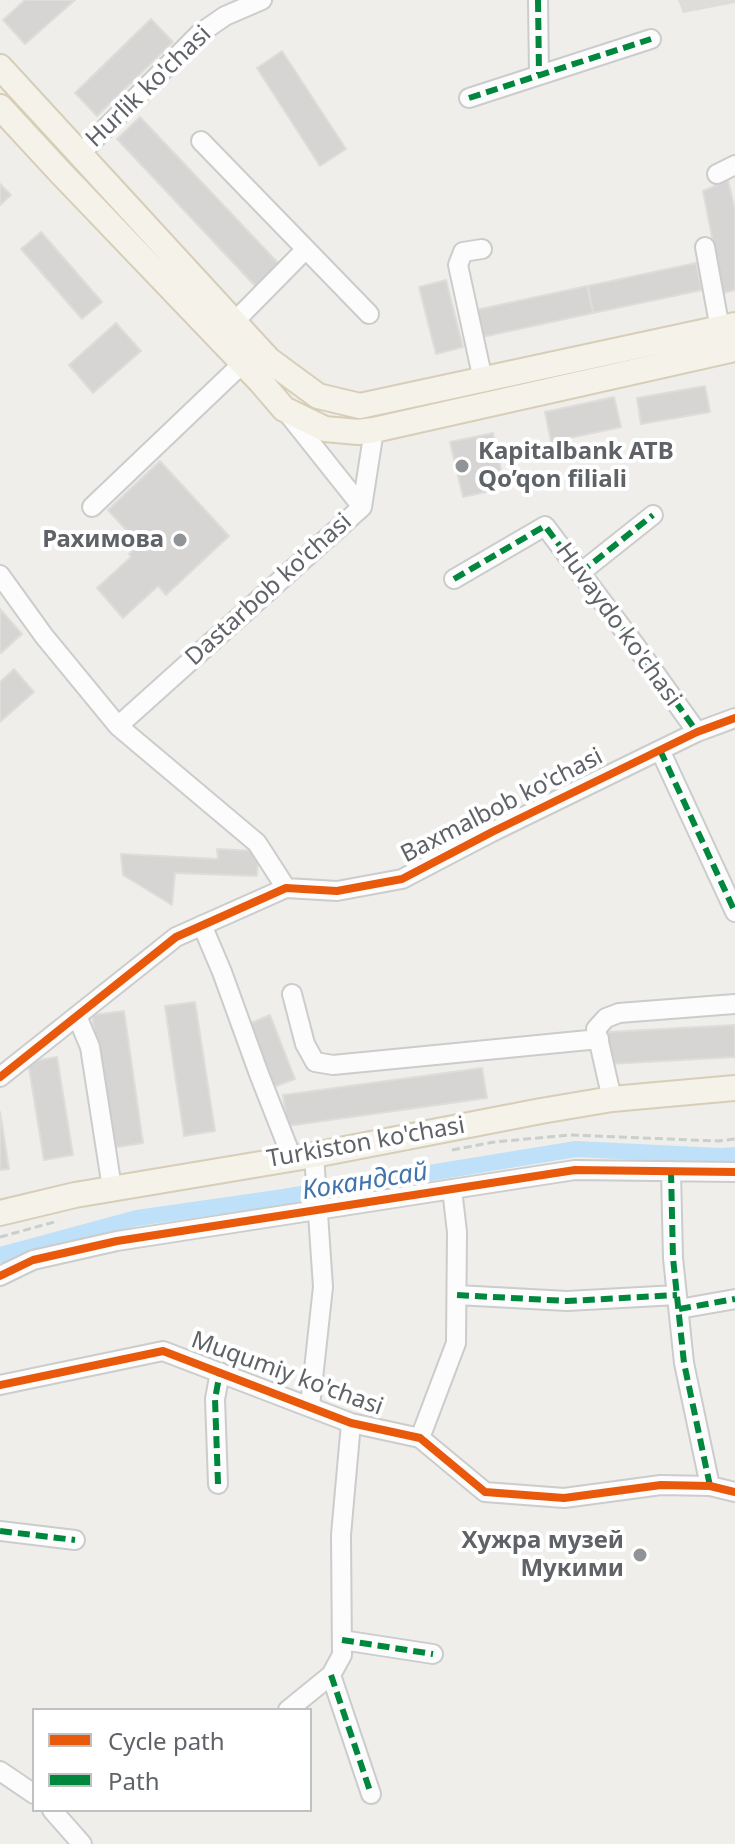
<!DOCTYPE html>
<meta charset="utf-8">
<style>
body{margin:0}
#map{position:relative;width:735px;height:1844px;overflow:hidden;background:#efeeea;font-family:"Noto Sans",sans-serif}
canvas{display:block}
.legend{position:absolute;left:32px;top:1708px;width:280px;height:104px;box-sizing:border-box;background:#fff;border:2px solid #bfc1c3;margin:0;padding:10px 14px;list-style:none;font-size:24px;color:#5f6368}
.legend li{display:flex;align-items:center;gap:16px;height:40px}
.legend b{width:40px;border:2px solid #bfc1c3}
</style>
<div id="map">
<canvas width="735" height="1844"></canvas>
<ul class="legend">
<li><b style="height:10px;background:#e8590c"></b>Cycle path</li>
<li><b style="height:10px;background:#00873e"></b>Path</li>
</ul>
</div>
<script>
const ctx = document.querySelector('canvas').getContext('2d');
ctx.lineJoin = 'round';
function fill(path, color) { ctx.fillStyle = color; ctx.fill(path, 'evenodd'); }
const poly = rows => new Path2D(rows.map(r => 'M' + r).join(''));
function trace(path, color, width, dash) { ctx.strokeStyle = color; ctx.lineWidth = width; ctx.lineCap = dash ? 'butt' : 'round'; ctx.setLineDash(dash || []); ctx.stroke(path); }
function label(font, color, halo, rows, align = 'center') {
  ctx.font = font + ' "Noto Sans",sans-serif'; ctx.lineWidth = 8; ctx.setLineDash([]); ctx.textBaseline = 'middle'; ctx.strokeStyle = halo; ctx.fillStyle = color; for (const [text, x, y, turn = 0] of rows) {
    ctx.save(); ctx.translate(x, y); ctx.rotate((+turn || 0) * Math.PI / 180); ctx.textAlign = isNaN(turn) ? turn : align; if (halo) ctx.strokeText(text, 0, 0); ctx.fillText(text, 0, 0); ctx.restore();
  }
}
fill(poly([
 [678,0,735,0,735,3,683,13]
]), '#dfddda');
trace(poly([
 [0,1255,137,1218,277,1198,576,1149,720,1156,735,1155]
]), '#bfe0f9', 16);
const building = poly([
 [25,0,75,0,25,44,3,20,25,0],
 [151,19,173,42,97,116,75,93,151,19],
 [282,51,346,149,320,166,257,68,282,51],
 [140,117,281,266,258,289,117,139,140,117],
 [728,180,735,210,735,290,723,293,703,191,728,180],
 [0,184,11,195,0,205,0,184],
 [41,232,102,302,82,319,21,249,41,232],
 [696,263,702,290,593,313,588,286,696,263],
 [446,280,463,347,436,354,419,287,446,280],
 [587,286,593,313,482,337,476,310,587,286],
 [116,323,141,351,93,393,69,365,116,323],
 [705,386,710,412,641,424,637,398,705,386],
 [614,397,621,427,551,442,545,412,614,397],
 [493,433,505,488,463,497,450,442,493,433],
 [160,461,229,536,166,595,158,586,123,618,97,588,131,557,129,554,139,544,108,510,160,461],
 [0,609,22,634,1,653,0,651,0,609],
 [14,669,34,692,0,722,0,682,14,669],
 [217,849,259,851,257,876,175,873,172,905,123,875,121,854,218,859,217,849],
 [195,1002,215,1131,184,1136,165,1006,195,1002],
 [124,1011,143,1143,111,1148,92,1015,124,1011],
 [270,1015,295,1079,271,1088,246,1025,270,1015],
 [735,1025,735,1057,610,1064,608,1032,735,1025],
 [57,1057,73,1155,44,1160,28,1062,57,1057],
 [482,1068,487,1098,287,1126,283,1095,482,1068],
 [0,1112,9,1169,0,1170,0,1112]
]);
fill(building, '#d6d5d3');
trace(building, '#deddd9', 2);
const minor = poly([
 [538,0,539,74],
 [469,98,651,39],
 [201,141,369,314],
 [80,154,199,34,225,16,262,0],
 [717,174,735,165],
 [705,247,720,329],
 [482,249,463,252,458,265,483,380],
 [234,322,306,249],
 [288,414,362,507],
 [92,507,243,363],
 [580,573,653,515],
 [0,575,44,636,118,726,257,843,286,888],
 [454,579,545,526,635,645,697,732],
 [118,726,362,507,374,430],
 [660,750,735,912],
 [202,925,222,972,259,1074,292,1158],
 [292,994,305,1044,315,1062,333,1065,599,1039],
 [77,1016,90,1047,112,1188],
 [0,1077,176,937,286,888,337,891,402,879,492,832,697,732,735,718],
 [612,1099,596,1029,606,1018,619,1013,735,1004],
 [671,1171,673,1258,684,1363,710,1486],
 [0,1276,33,1260,117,1241,575,1170,735,1172],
 [457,1295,567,1301,677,1295],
 [679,1309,735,1299],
 [0,1385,163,1351,351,1423,420,1438,485,1492,564,1498,661,1485,710,1486,735,1492],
 [310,1406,323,1287,314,1155],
 [420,1438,456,1343,457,1232,452,1189],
 [218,1484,215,1399,220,1372],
 [0,1531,75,1540],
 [342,1640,433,1654],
 [331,1675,371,1794],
 [288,1710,331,1675,342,1655,341,1535,351,1423],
 [0,1771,34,1794],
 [52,1810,82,1844]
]);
const major = poly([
 [0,67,269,360,318,396,360,406,735,325],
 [0,107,60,172,260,381,284,409,325,429,358,432,374,430,735,349],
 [0,1213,75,1195,314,1155,541,1111,612,1099,735,1088]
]);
trace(minor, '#cbcccc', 22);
trace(major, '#d7ceb8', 28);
trace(poly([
 [452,1150,494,1142,570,1135,718,1141,735,1139],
 [0,1237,58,1221]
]), '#cacfcc', 3, [8, 4]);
trace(minor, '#fdfcfc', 18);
trace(major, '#f4f2e9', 24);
trace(poly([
 [538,0,539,74],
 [469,98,651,39],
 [580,573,653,515],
 [454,579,545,526,635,645,697,732],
 [660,750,735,912],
 [671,1171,673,1258,684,1363,710,1486],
 [457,1295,567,1301,677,1295],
 [679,1309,735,1299],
 [218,1484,215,1399,220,1372],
 [0,1531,75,1540],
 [342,1640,433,1654],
 [331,1675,371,1794]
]), '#00873e', 6, [12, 6]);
trace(poly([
 [0,1077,176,937,286,888,337,891,402,879,492,832,697,732,735,718],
 [0,1276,33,1260,117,1241,575,1170,735,1172],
 [0,1385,163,1351,351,1423,420,1438,485,1492,564,1498,661,1485,710,1486,735,1492]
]), '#e8590c', 8);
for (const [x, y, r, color] of [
 [462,466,8,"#919496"],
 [180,540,8,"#919496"],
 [640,1555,8,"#919496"]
]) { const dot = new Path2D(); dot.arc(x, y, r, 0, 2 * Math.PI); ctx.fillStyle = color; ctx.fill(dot); trace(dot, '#fff', 3); }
label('24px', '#5f6368', '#fff', [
 ["Hurlik ko'chasi",149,87,-44],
 ["Dastarbob ko'chasi",269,590,-42],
 ["Huvaydo ko'chasi",618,625,54],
 ["Baxmalbob ko'chasi",502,806,-27],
 ["Turkiston ko'chasi",366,1143,-10],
 ["Muqumiy ko'chasi",287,1374,20]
]);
label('bold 24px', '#5f6368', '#fff', [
 ["Kapitalbank ATB",478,452,"left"],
 ["Qo’qon filiali",478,480,"left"],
 ["Рахимова",164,540],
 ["Хужра музей",624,1541],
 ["Мукими",624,1569]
], 'right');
label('italic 26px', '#4174aa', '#fff', [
 ["Кокандсай",365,1182,-9]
]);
</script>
